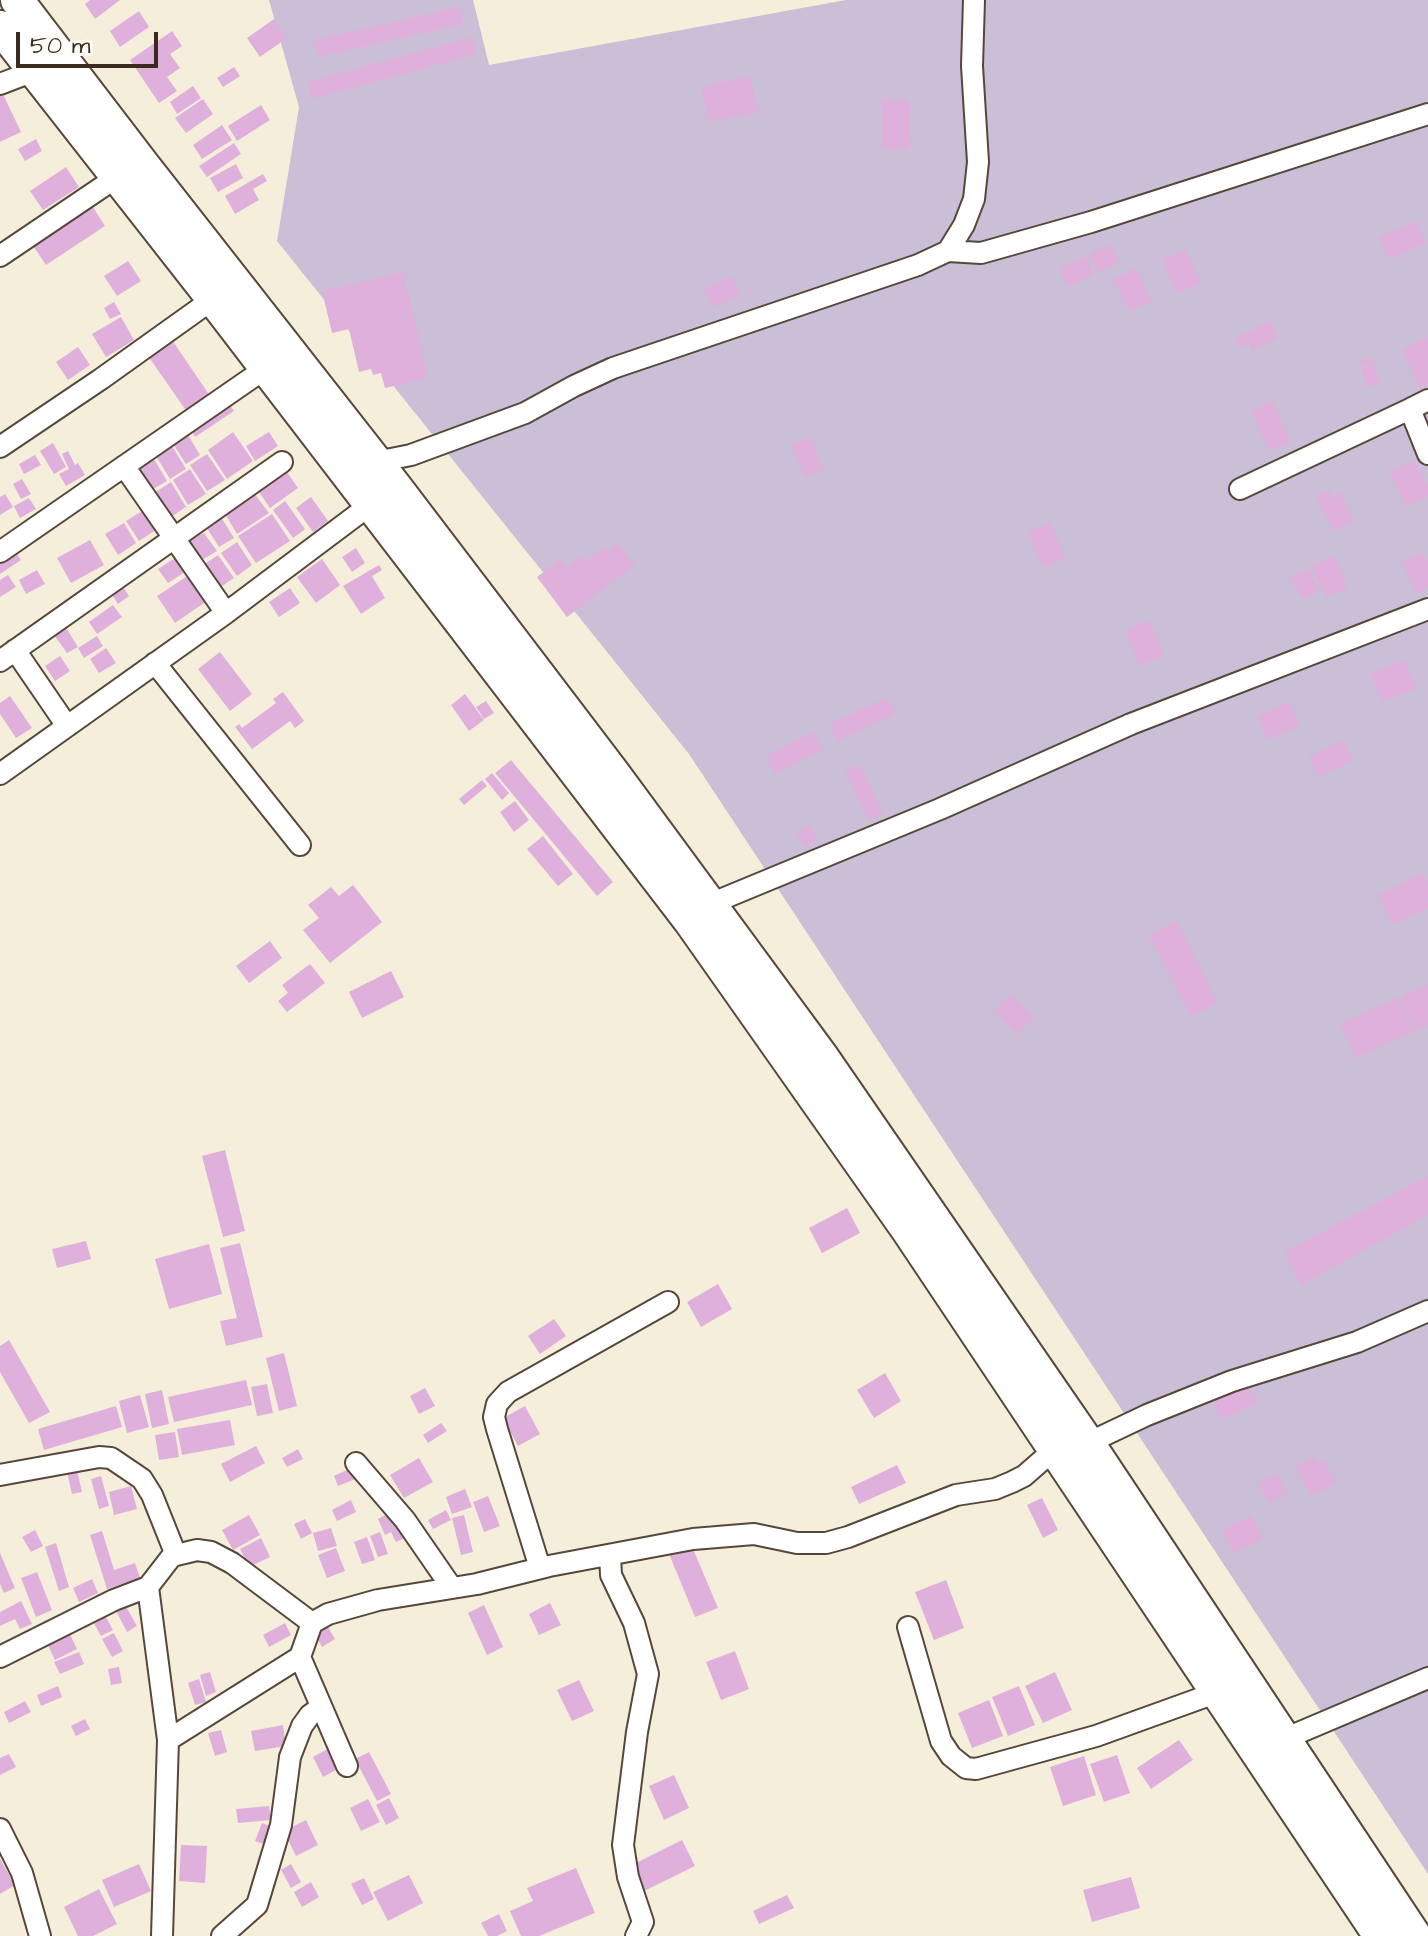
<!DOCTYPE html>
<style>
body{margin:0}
#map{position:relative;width:1428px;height:1936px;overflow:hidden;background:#f4eedb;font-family:"Architects Daughter",sans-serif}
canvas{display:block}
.scale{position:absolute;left:16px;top:32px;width:142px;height:36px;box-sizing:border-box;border:4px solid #3b2a1e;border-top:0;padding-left:10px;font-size:24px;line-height:28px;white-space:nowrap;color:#3b2a1e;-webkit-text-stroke:6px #fdfcf7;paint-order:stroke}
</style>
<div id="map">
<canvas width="1428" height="1936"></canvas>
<div class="scale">50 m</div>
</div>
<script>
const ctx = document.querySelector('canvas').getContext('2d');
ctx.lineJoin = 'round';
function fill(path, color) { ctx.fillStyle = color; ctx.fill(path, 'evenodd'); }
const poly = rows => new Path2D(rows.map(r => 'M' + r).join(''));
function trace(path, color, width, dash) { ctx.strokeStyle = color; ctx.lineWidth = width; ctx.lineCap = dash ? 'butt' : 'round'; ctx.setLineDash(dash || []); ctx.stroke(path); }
fill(poly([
 [269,0,473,0,489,65,846,0,1428,0,1428,1874,689,754,277,241,299,107]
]), '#cabfd7');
fill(poly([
 [90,0,120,0,95,19,85,4],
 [459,7,463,24,318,57,314,40],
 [139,11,149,27,120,47,110,31],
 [274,19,287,38,260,57,247,38],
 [172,31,182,46,170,54,180,68,167,77,177,91,159,103,130,60],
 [473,37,477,54,312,99,307,82],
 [234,67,240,76,223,87,217,78],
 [750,76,758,112,709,122,701,87],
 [193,86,201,98,177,114,170,102],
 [0,88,21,132,0,142],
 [203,99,213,114,186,133,175,118],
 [882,99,910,100,909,150,881,149],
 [261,105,270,120,237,141,228,126],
 [222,125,232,140,202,159,193,145],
 [36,139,42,151,25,161,18,149],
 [234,143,241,154,207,177,199,166],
 [236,164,243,178,218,192,210,178],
 [66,167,79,187,43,210,30,191],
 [263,174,267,181,253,189,259,200,235,214,225,196],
 [91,204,105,226,46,265,31,243],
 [1416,221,1426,243,1389,259,1379,237],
 [1111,244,1118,264,1097,272,1089,252],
 [1185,249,1201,283,1178,293,1162,260],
 [1086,256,1094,275,1067,287,1059,268],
 [128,261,141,281,117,296,104,276],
 [1136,268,1151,301,1129,312,1114,279],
 [403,272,428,378,385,388,381,373,373,375,371,369,359,372,349,329,332,333,322,291],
 [732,276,740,296,713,307,705,288],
 [114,302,121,314,110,319,104,308],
 [121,317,134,340,106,357,92,334],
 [1270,321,1278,338,1252,351,1249,344,1240,348,1235,338],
 [170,337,210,396,187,412,146,353],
 [1428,337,1428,386,1420,389,1402,349],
 [78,347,90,365,68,380,56,362],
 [1371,357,1380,383,1367,387,1361,369,1366,367,1365,364,1360,366,1358,361],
 [1272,401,1291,442,1270,451,1251,411],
 [228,402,234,411,195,437,189,427],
 [185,430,200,455,186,464,170,439],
 [233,432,253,461,227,479,208,450],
 [269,432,278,446,255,461,246,446],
 [811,437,823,470,804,477,792,444],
 [169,441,186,469,170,479,153,451],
 [53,443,66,467,54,474,40,451],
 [68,451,75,465,78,463,85,475,66,486,59,474,69,469,62,454],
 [151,454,167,481,148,492,133,465],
 [207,454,225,480,207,491,190,465],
 [35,455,41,465,24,474,19,464],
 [1414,460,1428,486,1428,496,1407,507,1389,472],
 [282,465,298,488,270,508,254,485],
 [190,469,206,494,188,505,173,480],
 [22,479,31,494,21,499,13,484],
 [171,482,186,507,169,518,154,493],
 [1329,490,1332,497,1340,493,1354,521,1333,531,1316,496],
 [254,493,269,513,237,534,224,512],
 [5,494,13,507,0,515,0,497],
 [311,497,328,521,313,532,296,508],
 [29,498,36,509,20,518,14,506],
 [285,501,305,529,293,538,273,510],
 [216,509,234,538,219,547,201,519],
 [144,510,157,529,139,541,126,521],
 [272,514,290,541,256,563,238,536],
 [124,523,136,543,118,555,105,534],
 [1050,523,1065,559,1043,568,1028,532],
 [204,533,217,551,200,561,187,540],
 [90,540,104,565,71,583,57,558],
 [237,542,252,565,237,576,221,553],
 [618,543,635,565,567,617,537,577,560,559,567,567,582,556,586,561,604,547,607,552],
 [356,548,365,563,352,572,342,557],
 [14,550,21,560,0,574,0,560],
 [1422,552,1428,563,1428,588,1417,593,1402,561],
 [218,555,234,578,219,588,203,565],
 [178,556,188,570,168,583,158,569],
 [1334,556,1348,587,1326,597,1312,566],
 [322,559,340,585,316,603,297,577],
 [379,565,382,570,372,576,385,598,361,614,343,586],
 [1309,568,1319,591,1302,599,1290,577],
 [37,570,45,584,26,594,19,580],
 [8,575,16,587,0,597,0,580],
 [189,575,207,601,175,623,157,596],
 [118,579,129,596,118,604,107,587],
 [290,588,300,603,279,617,269,602],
 [113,605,122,617,97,634,89,622],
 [1149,620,1164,655,1140,666,1125,630],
 [65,626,78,647,67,653,54,635],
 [97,636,103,646,84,658,78,648],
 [106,648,116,663,99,673,90,659],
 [220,652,252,694,230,711,198,669],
 [60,656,70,671,55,681,45,666],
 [1404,660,1416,688,1382,702,1371,673],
 [283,692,304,721,295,728,290,721,252,749,235,727,239,724,242,728,276,703,273,699],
 [465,694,484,720,469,731,451,705],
 [10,696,32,728,16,738,0,714,0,703],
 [887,697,895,714,838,741,830,724],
 [486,701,494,713,484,719,476,707],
 [1289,702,1300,726,1268,740,1257,716],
 [813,732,822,750,775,774,766,756],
 [1343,740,1353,760,1319,777,1309,757],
 [511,760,613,882,597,896,495,773],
 [860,765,883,813,869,820,845,772],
 [492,773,509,793,502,800,485,779],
 [482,780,487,786,464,805,459,799],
 [515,801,529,820,514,832,500,812],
 [809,825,817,841,804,847,796,832],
 [543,836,573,874,558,886,527,849],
 [1423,873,1428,883,1428,908,1393,925,1378,895],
 [353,885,382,922,330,963,303,930,319,918,308,905,331,887,339,896],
 [1177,921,1218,1003,1191,1017,1149,935],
 [270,941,282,958,249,983,236,966],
 [310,964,325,983,287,1012,278,1001,288,993,282,985],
 [391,971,404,997,362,1018,349,992],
 [1428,984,1428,1025,1416,1031,1400,997],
 [1011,994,1034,1018,1017,1034,994,1011],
 [1398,997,1414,1031,1356,1058,1340,1024],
 [225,1150,245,1231,223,1237,202,1156],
 [1428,1176,1428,1215,1301,1285,1284,1252],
 [847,1208,860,1233,822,1253,809,1228],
 [86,1241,91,1259,57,1268,52,1249],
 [240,1243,263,1337,226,1346,220,1321,237,1318,220,1248],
 [209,1244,222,1294,169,1309,155,1259],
 [718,1284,732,1309,701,1327,687,1302],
 [554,1319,566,1336,540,1354,528,1336],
 [9,1340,50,1412,29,1423,0,1372,0,1346],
 [284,1353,297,1406,279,1411,266,1358],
 [885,1373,901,1401,874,1418,857,1390],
 [246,1380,252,1405,174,1422,168,1397],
 [1248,1382,1257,1403,1222,1420,1212,1398],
 [267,1384,273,1413,257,1416,251,1387],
 [425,1388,435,1406,419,1414,410,1396],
 [162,1390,169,1424,152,1428,145,1394],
 [140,1395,149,1427,127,1433,119,1401],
 [116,1406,122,1427,44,1450,38,1429],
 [525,1406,540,1434,518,1446,503,1418],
 [230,1420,235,1445,182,1455,177,1429],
 [441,1423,447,1431,428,1443,423,1435],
 [175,1432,179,1457,159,1460,155,1435],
 [256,1446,265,1463,230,1482,221,1464],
 [298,1449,303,1459,287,1467,282,1458],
 [1314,1457,1317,1462,1324,1459,1336,1483,1311,1496,1295,1467],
 [419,1458,433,1482,404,1498,390,1475],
 [897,1465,906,1483,859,1504,851,1487],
 [76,1466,82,1492,72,1494,66,1468],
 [353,1467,358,1478,338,1486,334,1476],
 [1277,1473,1287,1494,1269,1503,1258,1482],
 [101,1476,109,1506,99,1509,91,1479],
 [131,1486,137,1509,114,1515,109,1492],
 [465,1489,472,1507,452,1514,446,1497],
 [488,1496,500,1526,484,1532,473,1502],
 [1042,1498,1058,1530,1043,1538,1027,1505],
 [351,1500,356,1512,337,1521,332,1510],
 [395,1510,407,1537,396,1542,391,1532,385,1535,378,1519],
 [446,1510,451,1520,433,1529,428,1520],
 [249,1515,260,1535,233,1550,222,1530],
 [464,1515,473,1552,461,1555,452,1518],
 [1251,1515,1263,1539,1234,1553,1222,1530],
 [305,1519,312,1533,301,1539,294,1524],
 [331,1528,337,1546,318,1551,313,1533],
 [35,1530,43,1546,31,1552,22,1537],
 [102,1531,114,1570,135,1563,140,1578,107,1589,90,1535],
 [380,1532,388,1554,378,1557,370,1536],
 [367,1537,375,1560,362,1564,354,1542],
 [261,1538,270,1557,249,1567,240,1549],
 [56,1543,69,1587,59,1591,45,1547],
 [691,1544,718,1608,695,1617,669,1554],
 [336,1548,345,1571,327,1578,318,1555],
 [0,1553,15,1588,4,1593,0,1584],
 [37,1572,52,1610,36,1617,21,1578],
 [92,1579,98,1593,79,1602,73,1588],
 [946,1580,964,1628,934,1640,915,1592],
 [21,1601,32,1624,20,1629,15,1619,0,1626,0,1612],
 [124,1603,137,1626,127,1632,115,1609],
 [550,1603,561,1625,539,1635,529,1614],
 [484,1605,503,1647,487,1655,468,1613],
 [102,1610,113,1630,101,1636,90,1616],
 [325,1622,335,1639,322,1647,312,1630],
 [285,1623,291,1635,269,1647,263,1635],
 [67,1628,77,1649,55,1660,45,1639],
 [114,1633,123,1651,112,1657,102,1639],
 [735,1651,749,1689,721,1700,706,1662],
 [79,1652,84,1664,60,1674,54,1662],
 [119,1667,122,1683,111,1685,108,1669],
 [210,1672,216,1692,206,1696,200,1675],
 [1055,1672,1072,1710,1043,1723,1025,1686],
 [199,1679,206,1702,195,1705,188,1683],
 [579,1680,594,1711,572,1721,557,1690],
 [58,1686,62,1697,41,1706,37,1695],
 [1019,1686,1035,1725,1008,1736,992,1697],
 [989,1700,1003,1736,972,1748,958,1713],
 [25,1701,31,1712,9,1723,4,1712],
 [85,1719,90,1729,76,1736,71,1726],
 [283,1725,286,1746,255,1751,251,1731],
 [221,1730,227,1752,215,1756,208,1733],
 [1179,1740,1193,1760,1151,1789,1137,1768],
 [333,1746,343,1766,323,1777,313,1757],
 [369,1752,391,1794,377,1801,355,1759],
 [9,1754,16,1767,0,1775,0,1758],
 [1117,1755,1130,1793,1104,1802,1090,1764],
 [1084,1756,1096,1795,1063,1806,1050,1767],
 [674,1775,689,1808,664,1820,649,1786],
 [389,1798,399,1818,386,1825,376,1805],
 [368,1799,380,1822,361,1831,350,1808],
 [269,1806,271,1820,238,1823,236,1809],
 [306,1820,318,1845,296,1856,284,1831],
 [262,1823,274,1828,267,1845,255,1841],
 [682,1840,695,1866,644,1891,632,1865],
 [181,1845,207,1846,205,1883,179,1881],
 [0,1859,15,1885,0,1894],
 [139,1864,151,1891,114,1907,102,1880],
 [291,1864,301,1882,291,1888,281,1870],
 [576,1868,595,1913,539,1936,521,1936,510,1911,533,1901,527,1888],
 [409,1875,423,1903,388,1921,373,1892],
 [1131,1877,1140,1908,1092,1922,1083,1890],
 [364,1878,374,1899,362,1905,351,1884],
 [311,1882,319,1897,302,1907,294,1892],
 [99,1889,117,1924,93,1936,78,1936,64,1907],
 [787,1895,794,1908,759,1924,753,1911],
 [499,1914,507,1931,497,1936,488,1936,481,1923]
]), '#e0b0dd');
const minor = poly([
 [0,84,34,71],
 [948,251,981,253,1091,222,1428,114],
 [0,256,117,177],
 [1428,400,1410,409,1428,454],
 [0,447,101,379,213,299],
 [376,462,411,455,525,413,574,386,613,368,918,265,948,251,964,225,974,199,978,162,972,66,974,0],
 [124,466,226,613],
 [1240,489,1410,409],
 [0,552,266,368],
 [15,650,67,726],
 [0,661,282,462],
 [155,663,300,845],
 [0,774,226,613,378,499],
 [710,904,940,809,1131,724,1428,609],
 [1088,1443,1147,1415,1232,1381,1357,1342,1428,1311],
 [356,1463,405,1520,452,1588],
 [0,1475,99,1457,111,1458,142,1479,152,1495,176,1555],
 [610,1555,611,1575,634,1623,648,1674,637,1732,623,1845,628,1877,643,1922,636,1936],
 [540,1568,497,1429,494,1417,497,1404,508,1392,668,1302],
 [148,1587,168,1740,162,1936],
 [908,1627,941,1741,951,1756,966,1768,976,1769,1096,1736,1218,1692],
 [0,1657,114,1600,148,1587,172,1556,197,1550,211,1552,232,1563,312,1623],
 [1284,1739,1428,1678],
 [168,1740,300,1657],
 [347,1766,300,1657,312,1623,328,1614,378,1600,477,1584,549,1566,693,1539,754,1534,797,1543,826,1543,848,1537,956,1495,995,1489,1012,1482,1024,1476,1063,1442],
 [0,1829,22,1873,40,1936],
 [222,1936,257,1905,281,1825,290,1757,302,1726,310,1715,321,1707]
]);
const trunk = poly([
 [17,0,144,166,395,486,614,774,823,1058,1088,1443,1415,1936],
 [0,27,213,299,690,921,909,1232,1380,1936]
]);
trace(minor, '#57473a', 24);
trace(trunk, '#57473a', 36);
trace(minor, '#fff', 20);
trace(trunk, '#fff', 32);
</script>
